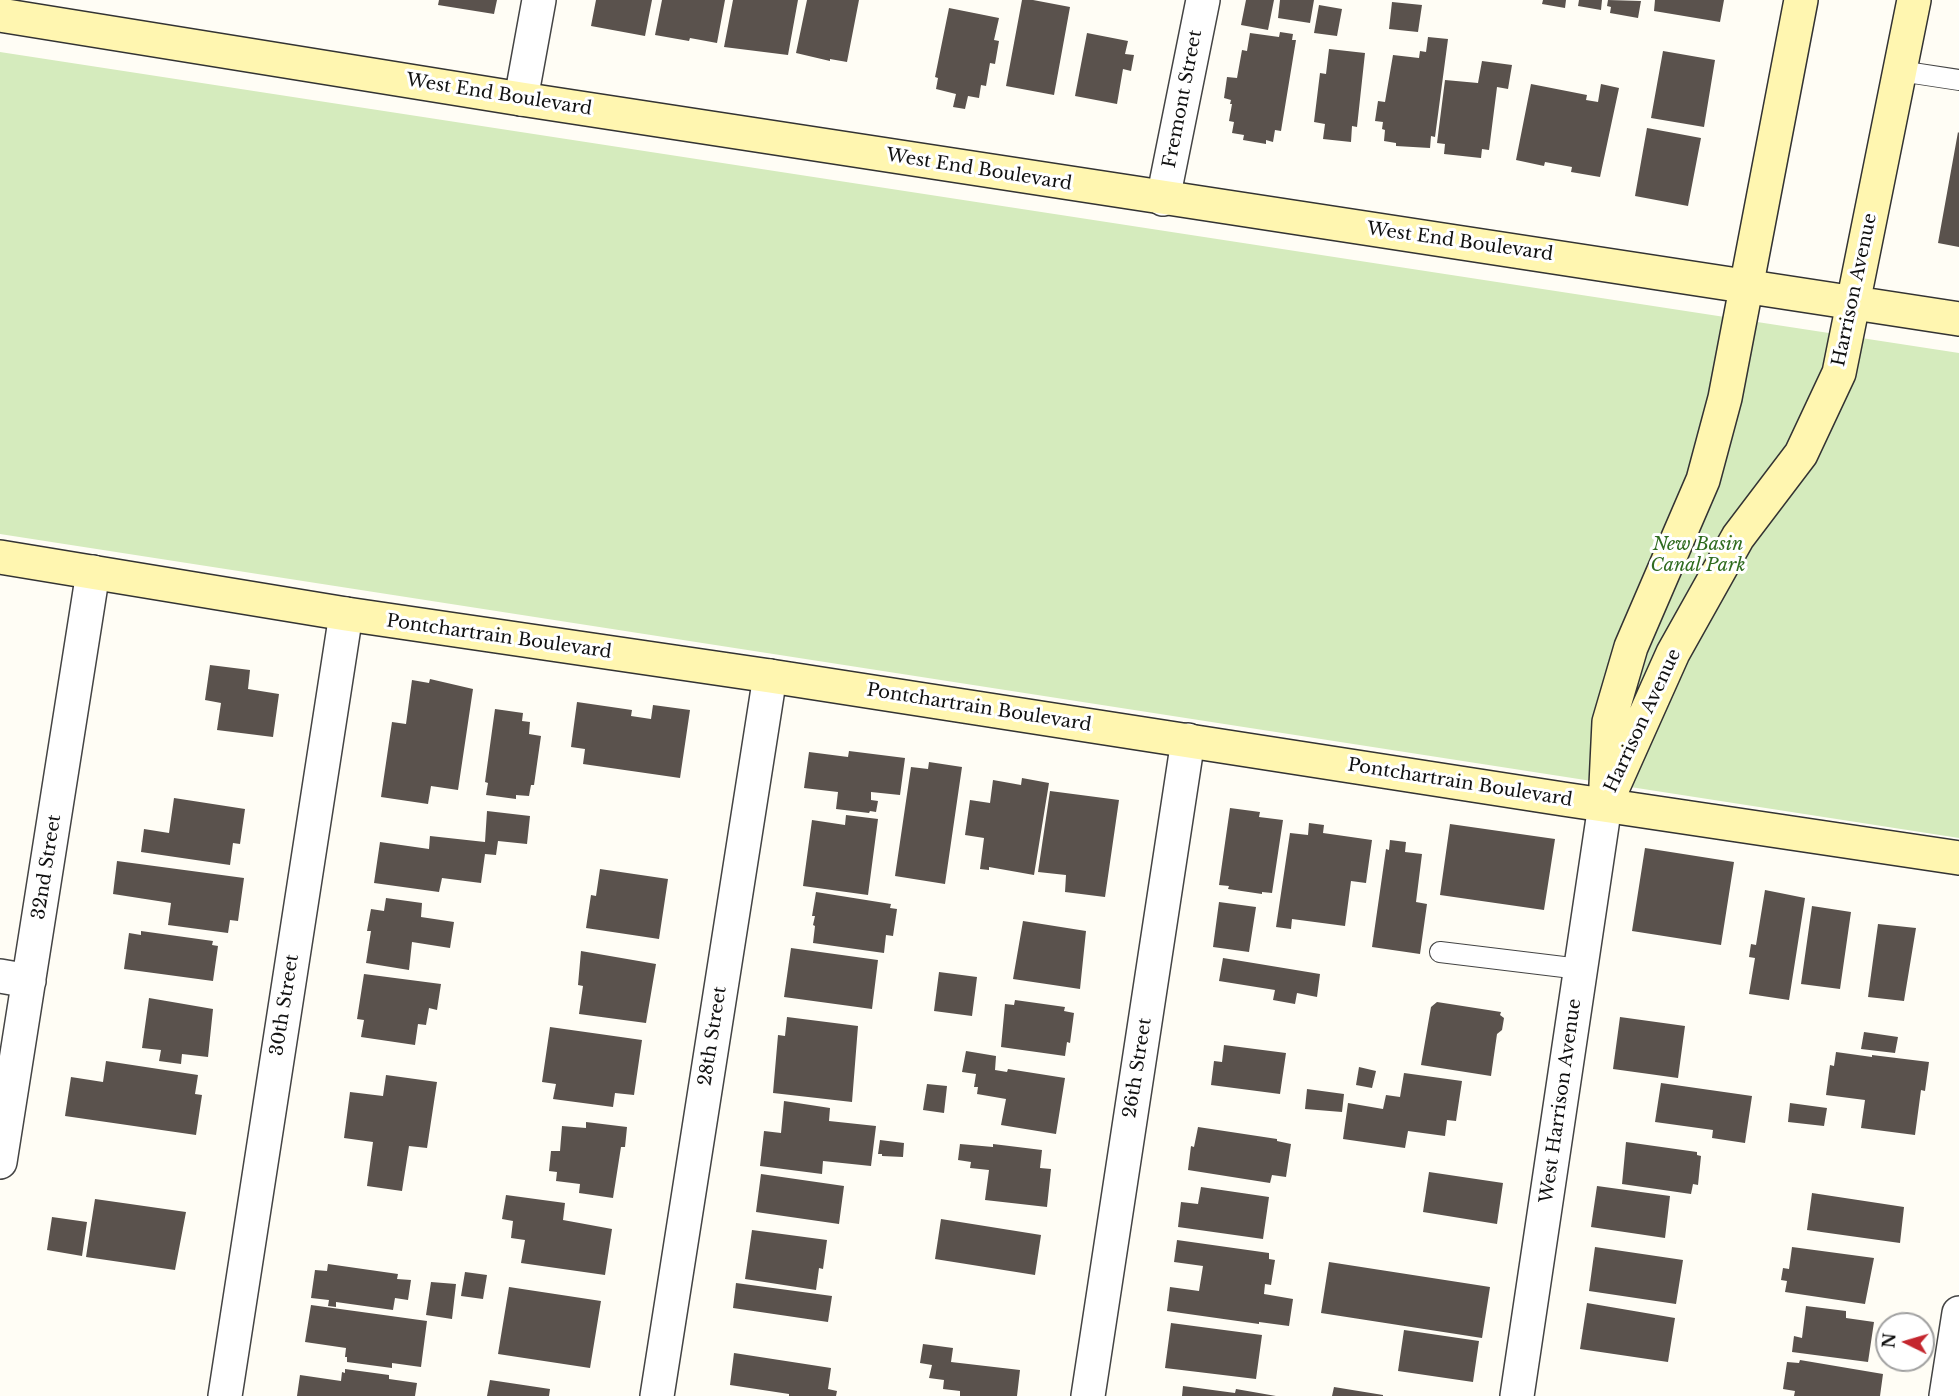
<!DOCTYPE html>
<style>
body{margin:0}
#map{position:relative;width:1959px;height:1396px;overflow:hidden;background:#fffdf5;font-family:"Libre Baskerville",serif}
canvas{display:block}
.north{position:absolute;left:1875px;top:1312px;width:60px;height:60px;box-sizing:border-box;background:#fff;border:2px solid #a0a0a0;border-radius:50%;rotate:275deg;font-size:16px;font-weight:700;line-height:24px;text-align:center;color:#111}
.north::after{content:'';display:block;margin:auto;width:21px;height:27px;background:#c4262e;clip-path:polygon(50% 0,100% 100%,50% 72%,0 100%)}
</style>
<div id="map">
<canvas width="1959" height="1396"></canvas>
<div class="north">N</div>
</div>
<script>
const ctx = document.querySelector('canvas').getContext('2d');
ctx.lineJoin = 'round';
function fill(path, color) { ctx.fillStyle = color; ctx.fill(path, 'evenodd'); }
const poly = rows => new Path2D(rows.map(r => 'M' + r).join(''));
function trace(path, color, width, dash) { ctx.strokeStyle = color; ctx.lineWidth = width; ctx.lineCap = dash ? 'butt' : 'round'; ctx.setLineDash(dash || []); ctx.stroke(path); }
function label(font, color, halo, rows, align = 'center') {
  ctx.font = font + ' "Libre Baskerville",serif'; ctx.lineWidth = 6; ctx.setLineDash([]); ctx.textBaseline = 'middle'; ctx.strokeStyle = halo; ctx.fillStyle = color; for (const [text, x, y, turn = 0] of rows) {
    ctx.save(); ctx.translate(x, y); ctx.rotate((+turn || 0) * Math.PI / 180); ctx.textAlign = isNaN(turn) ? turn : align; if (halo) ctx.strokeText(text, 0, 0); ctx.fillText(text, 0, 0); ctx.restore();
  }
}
fill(poly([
 [0,52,1959,353,1959,838,0,534]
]), '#d5ebbd');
fill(poly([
 [439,0,497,0,494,14,438,5],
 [596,0,652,0,645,36,591,26],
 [662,0,725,0,717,43,690,38,689,41,655,35],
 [733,0,798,0,788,55,724,47],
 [807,0,859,0,847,62,830,59,830,61,796,53],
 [1022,0,1033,0,1070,7,1054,95,1006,86],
 [1246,0,1274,0,1268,30,1241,25],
 [1280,0,1314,0,1310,23,1278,18],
 [1543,0,1566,0,1565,8,1542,4],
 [1579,0,1602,0,1601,10,1578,6],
 [1608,0,1641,1,1638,18,1610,13,1611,7,1607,6],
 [1655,0,1724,0,1720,22,1654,11],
 [1392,2,1422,5,1418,32,1389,29],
 [1319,5,1342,9,1337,36,1314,33],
 [949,8,999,18,994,40,999,41,995,64,990,63,986,86,981,85,979,98,968,96,965,109,953,107,956,94,936,89,938,78,935,77],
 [1280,32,1293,34,1292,40,1296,40,1281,131,1275,130,1273,142,1266,140,1266,144,1243,140,1244,135,1232,133,1234,122,1229,121,1232,104,1230,104,1231,100,1224,98,1227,77,1237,78,1242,50,1247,51,1250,33,1279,37],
 [1087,33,1128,41,1125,54,1134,55,1131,71,1123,69,1117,104,1075,96],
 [1428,37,1448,39,1435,137,1431,136,1430,148,1396,146,1396,143,1384,141,1385,130,1382,129,1383,122,1375,121,1378,101,1385,102,1393,55,1419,58,1420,51,1426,52],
 [1329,49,1365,53,1357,127,1352,126,1351,142,1323,139,1325,124,1314,122,1320,73,1326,74],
 [1663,51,1715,60,1704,127,1651,118],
 [1482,61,1512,65,1508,89,1497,87,1489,150,1482,149,1481,158,1444,154,1445,144,1437,143,1445,80,1478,83],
 [1531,84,1587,95,1586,100,1598,102,1601,84,1619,88,1600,177,1571,172,1572,167,1545,162,1544,166,1516,160],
 [1647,128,1701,138,1688,206,1635,196],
 [1958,132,1959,133,1959,247,1938,243],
 [210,665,250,670,248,689,279,694,273,737,217,730,221,703,205,700],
 [430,679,473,689,458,790,431,786,428,804,381,797,392,722,406,724,412,680,429,683],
 [577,702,632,710,631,716,651,719,653,705,690,710,680,778,583,764,585,749,571,747],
 [495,709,523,713,522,721,530,722,529,734,541,736,534,785,531,785,529,796,516,795,516,799,486,795,488,783,485,782],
 [849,751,905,758,900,795,871,792,871,800,878,801,876,812,870,811,869,813,836,809,838,792,804,788,809,752,848,757],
 [929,762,962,767,945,884,895,876,911,767,928,769],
 [1022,778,1049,783,1034,875,989,867,989,870,980,869,984,838,965,835,970,800,990,803,993,780,1021,785],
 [1050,791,1119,800,1105,897,1065,892,1066,875,1038,872],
 [174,798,245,809,240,844,233,843,230,865,141,852,144,829,169,833],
 [1230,808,1260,812,1259,817,1283,820,1272,893,1262,892,1262,894,1228,889,1229,886,1219,885],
 [487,811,530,816,527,844,498,841,496,855,485,854,481,883,442,878,439,892,374,883,380,842,429,849,430,836,485,842],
 [846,815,878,819,868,895,803,886,812,820,845,825],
 [1309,823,1324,825,1323,833,1372,840,1366,883,1351,881,1345,926,1292,919,1291,929,1276,927,1290,833,1308,835],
 [1450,824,1555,839,1544,910,1440,895],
 [1390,840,1406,842,1405,852,1422,854,1416,902,1427,904,1420,954,1372,947,1386,849,1389,850],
 [1645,848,1734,862,1721,945,1632,931],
 [117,861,244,878,238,921,230,920,228,933,168,925,171,903,113,894],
 [600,869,668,879,659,939,586,928,591,895,596,896],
 [1765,890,1805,898,1789,1000,1749,994,1755,958,1749,957,1751,944,1756,945],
 [816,892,891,904,890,908,897,909,893,936,886,935,884,953,813,943,815,926,813,925,815,916,812,916],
 [386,898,422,903,421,917,454,922,450,948,412,942,409,970,366,963,371,931,367,931,371,909,384,911],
 [1219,902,1256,907,1249,952,1213,947],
 [1812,906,1851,912,1840,989,1801,984],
 [1023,921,1086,931,1080,989,1013,979],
 [1878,924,1916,928,1904,1001,1868,997],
 [141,931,213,941,212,945,218,946,213,981,124,969,129,933,141,935],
 [791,948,878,960,872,1009,784,997],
 [581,951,656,964,646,1023,579,1014,583,986,578,985],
 [1223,958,1320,974,1317,997,1297,993,1295,1004,1273,1000,1275,990,1219,981],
 [939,972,977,977,972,1016,934,1011],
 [364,974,441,984,437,1010,429,1008,426,1025,418,1024,415,1045,361,1037,364,1020,357,1019],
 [149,998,213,1009,208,1057,182,1054,181,1064,159,1061,161,1050,142,1048],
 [1015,1000,1065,1007,1064,1011,1074,1013,1070,1043,1067,1042,1065,1056,1001,1047,1005,1004,1014,1005],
 [1437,1002,1501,1012,1500,1015,1504,1018,1502,1030,1497,1034,1491,1076,1421,1065,1431,1007],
 [787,1017,858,1026,852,1102,773,1093,778,1035,785,1036],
 [1620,1017,1685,1026,1678,1078,1613,1069],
 [550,1027,642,1040,634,1095,615,1093,613,1107,553,1099,556,1084,542,1082],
 [1864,1032,1898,1037,1895,1053,1861,1049],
 [1224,1045,1286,1053,1280,1094,1211,1085,1214,1061,1222,1062],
 [966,1051,996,1056,995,1070,1007,1072,1008,1069,1065,1078,1056,1134,1001,1125,1006,1099,977,1094,978,1087,974,1087,976,1074,962,1072],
 [1836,1052,1872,1057,1872,1055,1929,1062,1925,1091,1921,1090,1915,1135,1861,1128,1865,1100,1826,1095,1830,1065,1834,1066],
 [106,1061,198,1075,195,1094,202,1095,196,1135,65,1116,71,1077,103,1082],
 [1359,1067,1376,1071,1372,1088,1356,1085],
 [1404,1073,1462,1081,1456,1121,1447,1120,1445,1136,1408,1131,1405,1148,1343,1139,1348,1103,1383,1109,1386,1095,1400,1097],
 [386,1075,437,1082,427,1148,409,1146,402,1191,367,1186,373,1142,344,1138,350,1092,383,1096],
 [1661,1083,1752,1096,1745,1143,1712,1138,1713,1130,1655,1122],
 [927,1084,947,1086,944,1113,923,1110],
 [1307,1089,1344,1094,1342,1112,1305,1109],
 [784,1101,830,1108,829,1121,876,1126,871,1166,823,1161,822,1174,760,1166,764,1131,781,1133],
 [1790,1103,1827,1108,1824,1126,1788,1122],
 [586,1122,627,1127,625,1147,621,1147,613,1198,579,1193,580,1184,556,1181,557,1172,549,1171,551,1151,560,1151,562,1126,586,1128],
 [1198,1127,1277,1139,1277,1141,1291,1144,1286,1177,1272,1175,1270,1183,1188,1170,1191,1146,1194,1147],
 [880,1140,904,1143,903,1157,882,1156,882,1154,878,1154],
 [1626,1142,1697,1152,1697,1155,1701,1156,1698,1185,1693,1184,1691,1194,1622,1184],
 [960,1144,993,1147,993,1144,1042,1150,1040,1168,1051,1169,1047,1207,985,1200,989,1170,970,1168,971,1162,958,1160],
 [1429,1172,1503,1183,1497,1224,1423,1212],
 [761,1174,844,1186,839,1224,756,1212],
 [1597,1186,1670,1196,1665,1238,1591,1227],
 [1201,1187,1269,1197,1263,1239,1178,1227,1181,1202,1198,1204],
 [1812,1193,1904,1207,1900,1243,1807,1230],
 [506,1195,565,1203,563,1220,612,1229,605,1275,521,1263,525,1240,511,1238,513,1221,502,1219],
 [95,1199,186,1212,175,1270,86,1257],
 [52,1217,87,1222,82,1256,47,1250],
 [941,1219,1041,1235,1035,1275,935,1259],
 [752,1230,827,1240,823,1269,819,1268,816,1290,745,1279],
 [1177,1240,1269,1253,1269,1259,1275,1260,1271,1285,1265,1284,1264,1294,1293,1299,1289,1326,1259,1322,1259,1324,1167,1311,1170,1287,1199,1291,1203,1266,1174,1262],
 [1595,1247,1683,1260,1676,1304,1589,1291],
 [1792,1247,1874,1258,1865,1304,1785,1292,1787,1281,1781,1280,1783,1268,1789,1269],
 [1329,1262,1490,1287,1482,1338,1321,1313],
 [328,1264,398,1274,397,1279,411,1280,408,1300,395,1298,393,1310,336,1302,336,1307,328,1306,329,1300,311,1298,315,1270,327,1271],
 [465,1272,487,1275,483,1299,461,1296],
 [431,1282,456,1284,452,1319,426,1315],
 [736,1283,832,1296,828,1322,733,1308],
 [509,1287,601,1301,590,1368,498,1354],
 [1587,1303,1675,1318,1668,1362,1580,1349],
 [311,1305,427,1321,421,1367,392,1363,392,1368,347,1362,347,1357,345,1357,346,1348,305,1342],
 [1806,1306,1846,1311,1846,1318,1874,1322,1868,1362,1792,1352,1794,1336,1802,1338],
 [1171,1323,1262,1335,1256,1379,1165,1368],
 [1404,1330,1479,1341,1473,1382,1398,1371],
 [923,1344,953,1348,951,1362,1020,1370,1017,1396,960,1396,960,1391,943,1389,944,1380,929,1378,932,1365,920,1363],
 [734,1353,831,1368,828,1389,837,1391,836,1396,789,1396,789,1394,730,1385],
 [1800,1360,1883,1374,1880,1396,1794,1396,1795,1391,1783,1389,1787,1362,1799,1363],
 [345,1369,389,1375,389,1379,417,1383,415,1396,297,1396,300,1375,341,1381,342,1372,345,1373],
 [490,1380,550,1389,549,1396,487,1396],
 [1183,1386,1235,1393,1236,1389,1276,1396,1182,1396],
 [1334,1387,1383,1395,1383,1396,1332,1396]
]), '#5a524d');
const lane = poly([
 [1900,71,1959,80],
 [1440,952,1580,969]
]);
const street = poly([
 [521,99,539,0],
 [1163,199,1203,0],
 [0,976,29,981],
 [0,1162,93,572],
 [225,1396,346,614],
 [657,1396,770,676],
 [1088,1396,1188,740],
 [1517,1396,1605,805],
 [1946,1396,1959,1313]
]);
const secondary = poly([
 [0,15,521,99,1959,319],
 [0,557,346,614,770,676,1563,799,1959,858],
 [1606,785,1609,722,1631,647,1703,480,1725,398,1801,0],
 [1605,805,1673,653,1738,537,1801,454,1839,373,1914,0]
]);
trace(lane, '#444', 22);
trace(street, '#444', 36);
trace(secondary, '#333', 36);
trace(lane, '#fff', 20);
trace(street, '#fff', 33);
trace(secondary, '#fff6b0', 33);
label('18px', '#111', '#fff', [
 ["West End Boulevard",499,95,9],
 ["Fremont Street",1183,99,-79],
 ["West End Boulevard",979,170,9],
 ["West End Boulevard",1460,242,8],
 ["Harrison Avenue",1855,290,-78],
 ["Pontchartrain Boulevard",499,637,8],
 ["Pontchartrain Boulevard",979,708,9],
 ["Harrison Avenue",1643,721,-65],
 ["Pontchartrain Boulevard",1460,783,9],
 ["32nd Street",47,867,-81],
 ["30th Street",285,1005,-81],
 ["28th Street",713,1036,-81],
 ["26th Street",1138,1068,-81],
 ["West Harrison Avenue",1561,1101,-82]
]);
label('italic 18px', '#2f6b1f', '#fff', [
 ["New Basin",1698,545],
 ["Canal Park",1698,566]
]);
</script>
